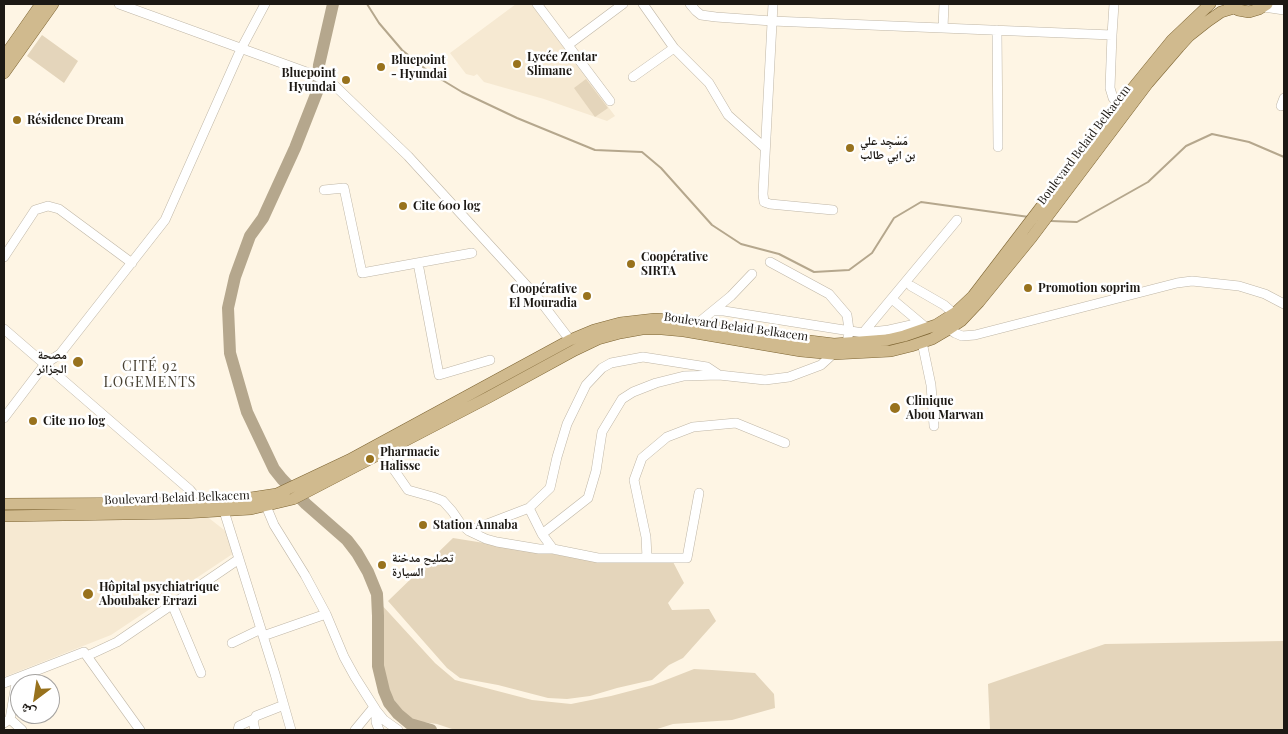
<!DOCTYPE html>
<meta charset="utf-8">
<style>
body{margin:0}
#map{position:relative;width:1288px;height:734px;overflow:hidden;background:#fef5e4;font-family:"Playfair Display","Noto Naskh Arabic",serif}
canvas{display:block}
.frame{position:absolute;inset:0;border:5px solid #1d1914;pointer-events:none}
.north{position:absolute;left:10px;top:674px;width:50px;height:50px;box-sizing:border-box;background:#fff;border:1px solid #a5a3a1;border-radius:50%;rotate:211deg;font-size:14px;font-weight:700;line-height:20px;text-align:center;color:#1d1914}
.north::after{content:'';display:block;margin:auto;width:18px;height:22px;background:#98721d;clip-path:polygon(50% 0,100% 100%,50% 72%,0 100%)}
</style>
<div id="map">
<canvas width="1288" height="734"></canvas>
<div class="frame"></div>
<div class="north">ش</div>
</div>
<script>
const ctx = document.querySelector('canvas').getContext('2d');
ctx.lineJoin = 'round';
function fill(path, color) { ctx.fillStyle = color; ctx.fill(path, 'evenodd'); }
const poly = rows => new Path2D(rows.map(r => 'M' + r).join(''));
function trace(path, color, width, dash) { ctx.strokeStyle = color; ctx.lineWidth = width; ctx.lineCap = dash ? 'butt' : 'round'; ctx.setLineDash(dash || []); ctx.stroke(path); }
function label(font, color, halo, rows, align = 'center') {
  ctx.font = font + ' "Playfair Display","Noto Naskh Arabic",serif'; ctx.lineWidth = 5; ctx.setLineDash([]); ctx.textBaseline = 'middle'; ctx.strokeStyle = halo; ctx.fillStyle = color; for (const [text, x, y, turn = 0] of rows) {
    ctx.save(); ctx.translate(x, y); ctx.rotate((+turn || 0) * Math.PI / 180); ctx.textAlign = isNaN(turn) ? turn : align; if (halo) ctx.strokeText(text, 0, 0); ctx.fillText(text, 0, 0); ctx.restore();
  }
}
fill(poly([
 [516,4,531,4,615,116,607,121,544,99,484,82,477,74,474,76,466,74,450,53],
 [205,515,228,533,234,553,111,635,4,677,4,520]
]), '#f6e9d2');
fill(poly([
 [42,35,78,61,64,83,27,56],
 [586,79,608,108,595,117,574,88],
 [453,538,603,562,671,558,684,583,668,603,672,610,709,609,716,621,683,658,669,665,652,680,617,688,590,696,567,699,548,698,498,685,460,678,447,668,388,601],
 [380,603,435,663,455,680,486,688,532,700,571,704,611,696,653,685,694,669,712,670,755,673,774,694,775,708,732,720,673,724,654,730,455,730,437,724,415,721,406,716,390,694,381,666],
 [1284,641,1284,730,990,730,988,684,1105,644]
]), '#e4d5bb');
trace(poly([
 [367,4,379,23,402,50,429,72,462,92,517,118,595,150,642,152,661,168,712,225,741,244,779,254,814,272,849,270,872,253,894,218,921,202,1029,217],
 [1051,221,1077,222,1148,182,1186,146,1212,134,1249,142,1284,157]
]), '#b5a78d', 2);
trace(poly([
 [333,4,319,65,317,92,295,148,263,218,250,236,235,277,228,308,230,353,247,412,274,469,282,479,306,504,347,540,357,553,368,572,377,594,378,616,378,666,384,691,389,703,398,714,410,724,431,730]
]), '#b5a78d', 12);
const minor = poly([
 [119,4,309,73,333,84,408,156,538,298,570,340],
 [537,4,610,101],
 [690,4,696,11,701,15,716,17,772,21,1112,35],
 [773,4,763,194,764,202,770,204,833,210],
 [1114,4,1112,35,1110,88,1113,98,1119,105],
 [1264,7,1284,10],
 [943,28,944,4],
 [997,30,998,147],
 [568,45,623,4],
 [674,48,709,83,728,115,765,148],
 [633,77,674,48,643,4],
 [1281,106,1284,98],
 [324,190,344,188,362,273,472,253],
 [4,257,35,210,48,206,59,209,132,263],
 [770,262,829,294,847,315,849,330,847,344],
 [418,263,439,375,490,360],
 [911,286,944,305,958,317],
 [892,299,923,325],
 [713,311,724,311,863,333,957,220],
 [698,323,731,296,752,274],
 [947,325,949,329,955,333,962,336,975,335,1177,283,1192,281,1239,286,1265,294,1284,304],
 [4,329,190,490,203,506],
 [863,333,889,330,920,323],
 [922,342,931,385,934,426],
 [4,418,45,364,60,354,165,220,241,49,265,4],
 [379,448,408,490,433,497,443,501,452,511,461,524,469,531,529,508,542,534,553,549,598,558,687,558,699,493],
 [266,506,274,525,305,575,326,614,344,657,355,677,376,710,384,720,398,730],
 [529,508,550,488,557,457,567,424,586,385,602,368,611,363,643,357,707,367,719,375],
 [224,511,275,674,291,730],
 [469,531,486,539,497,542,539,549,553,549],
 [542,534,588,498,596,471,602,432,622,399,633,392,656,383,684,376,719,375,765,380,789,377,821,365,833,354],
 [647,558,646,537,634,480,642,458,667,437,693,427,736,423,785,443],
 [172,604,201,673],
 [263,636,326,614],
 [232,643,261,629],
 [87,656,117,642,239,559],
 [17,678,84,652,140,730],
 [4,683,17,678,10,719,4,723],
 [376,710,376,722,379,730],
 [10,719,22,730],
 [238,730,239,726,254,719],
 [255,730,253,721,256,716,284,705],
 [355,730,374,707]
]);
const major = poly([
 [1229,4,1238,10,1249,12,1259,9,1267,4],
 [4,57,41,4],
 [4,73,53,4],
 [4,504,202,503,231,501,277,494,349,460,570,340,594,330,620,323,655,319,678,320,785,338,834,344,887,340,904,336,936,325,955,313,973,296,1119,105,1172,40,1210,4],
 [4,516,183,513,251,509,293,499,489,397,575,350,598,339,620,333,642,329,662,329,684,331,801,351,833,354,891,351,911,346,932,339,949,329,961,321,979,302,1032,237,1148,83,1179,47,1189,36,1208,21,1221,12,1234,8]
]);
trace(minor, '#bfb6a6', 10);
trace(major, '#7d6432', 12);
trace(minor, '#fff', 9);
trace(major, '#d0ba8e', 11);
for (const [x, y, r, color] of [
 [517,64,5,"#98721d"],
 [381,67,5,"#98721d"],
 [346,80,5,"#98721d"],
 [17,120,5,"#98721d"],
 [850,148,5,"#98721d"],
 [403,206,5,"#98721d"],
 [631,264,5,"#98721d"],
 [1028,288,5,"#98721d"],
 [587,296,5,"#98721d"],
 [78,362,6,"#98721d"],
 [895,408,6,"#98721d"],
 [33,421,5,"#98721d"],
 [370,459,5,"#98721d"],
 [423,525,5,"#98721d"],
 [382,565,5,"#98721d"],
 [88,594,6,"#98721d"]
]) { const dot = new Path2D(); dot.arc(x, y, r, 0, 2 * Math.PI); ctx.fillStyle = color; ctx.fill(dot); trace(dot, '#fff', 2); }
label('bold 12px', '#1d1914', '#fff', [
 ["Lycée Zentar",527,57],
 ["Slimane",527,71],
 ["Bluepoint",391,60],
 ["- Hyundai",391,74],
 ["Bluepoint",336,73,"right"],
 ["Hyundai",336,87,"right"],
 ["Résidence Dream",27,120],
 ["مَسْجِد علي",860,141],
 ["بن ابي طالب",860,155],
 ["Cite 600 log",413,206],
 ["Coopérative",641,257],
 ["SIRTA",641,271],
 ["Promotion soprim",1038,288],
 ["Coopérative",577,289,"right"],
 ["El Mouradia",577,303,"right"],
 ["مصحة",67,355,"right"],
 ["الجزائر",67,369,"right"],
 ["Clinique",906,401],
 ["Abou Marwan",906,415],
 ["Cite 110 log",43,421],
 ["Pharmacie",380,452],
 ["Halisse",380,466],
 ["Station Annaba",433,525],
 ["تصليح مدخنة",392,558],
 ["السيارة",392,572],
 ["Hôpital psychiatrique",99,587],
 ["Aboubaker Errazi",99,601]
], 'left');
label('12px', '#1d1914', '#fff', [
 ["Boulevard Belaid Belkacem",1084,145,-53],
 ["Boulevard Belaid Belkacem",736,327,8],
 ["Boulevard Belaid Belkacem",177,498,-2]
]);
ctx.letterSpacing = '1px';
label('14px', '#463f31', '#fff', [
 ["CITÉ 92",150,367],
 ["LOGEMENTS",150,383]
]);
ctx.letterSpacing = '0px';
</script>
